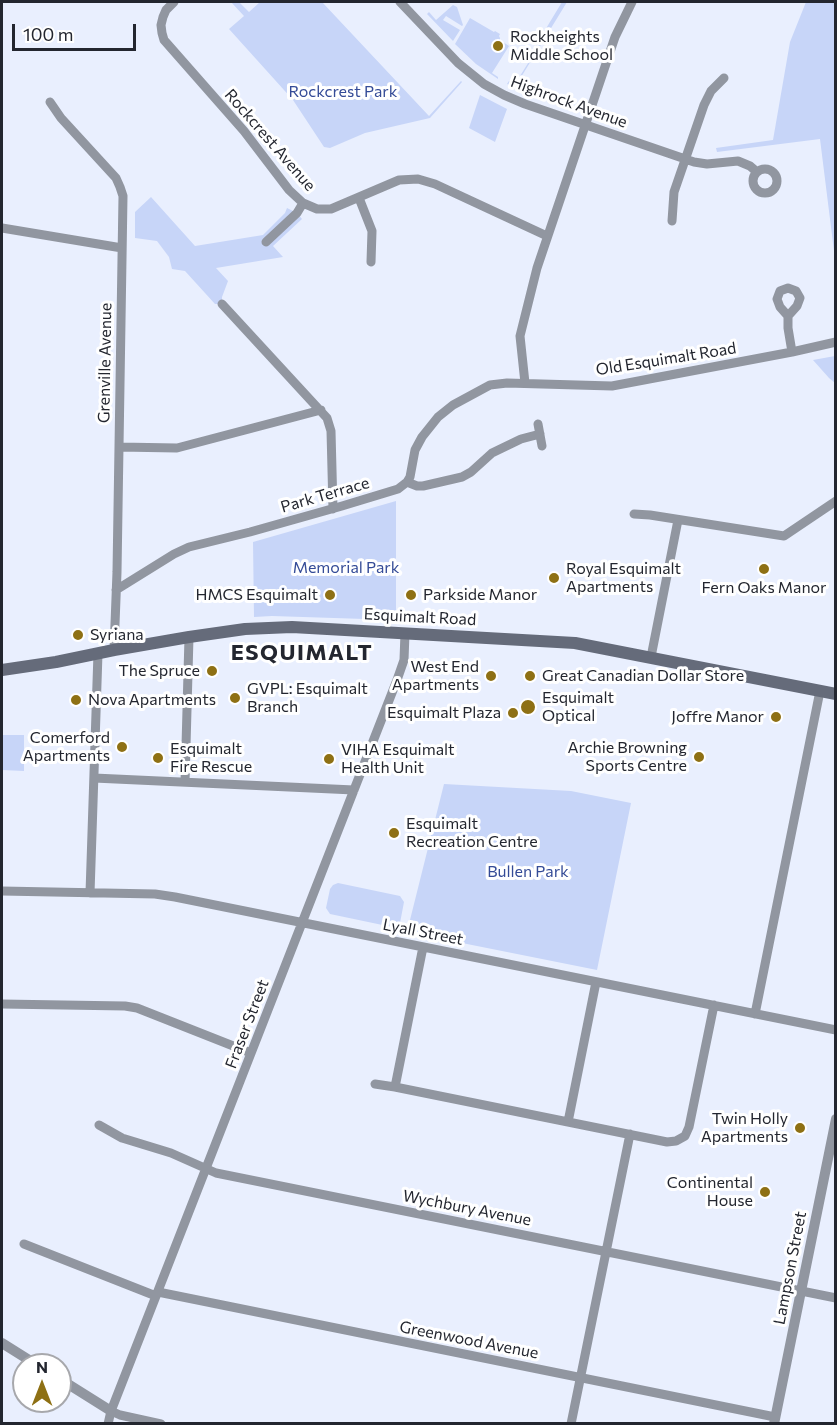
<!DOCTYPE html>
<style>
body{margin:0}
#map{position:relative;width:837px;height:1425px;overflow:hidden;background:#e9effe;font-family:Commissioner,sans-serif}
canvas{display:block}
.frame{position:absolute;inset:0;border:3px solid #23262f;pointer-events:none}
.north{position:absolute;left:12px;top:1353px;width:60px;height:60px;box-sizing:border-box;background:#fff;border:2px solid #a7a8ac;border-radius:50%;rotate:0deg;font-size:16px;font-weight:700;line-height:24px;text-align:center;color:#23262f}
.north::after{content:'';display:block;margin:auto;width:21px;height:27px;background:#8e7014;clip-path:polygon(50% 0,100% 100%,50% 72%,0 100%)}
.scale{position:absolute;left:12px;top:24px;width:124px;height:27px;box-sizing:border-box;border:3px solid #23262f;border-top:0;padding-left:8px;font-size:18px;line-height:21px;white-space:nowrap;color:#23262f;-webkit-text-stroke:4px #fff;paint-order:stroke}
</style>
<div id="map">
<canvas width="837" height="1425"></canvas>
<div class="frame"></div>
<div class="north">N</div>
<div class="scale">100 m</div>
</div>
<script>
const ctx = document.querySelector('canvas').getContext('2d');
ctx.lineJoin = 'round';
function fill(path, color) { ctx.fillStyle = color; ctx.fill(path, 'evenodd'); }
const poly = rows => new Path2D(rows.map(r => 'M' + r).join(''));
function trace(path, color, width, dash) { ctx.strokeStyle = color; ctx.lineWidth = width; ctx.lineCap = dash ? 'butt' : 'round'; ctx.setLineDash(dash || []); ctx.stroke(path); }
function label(font, color, halo, rows, align = 'center') {
  ctx.font = font + ' Commissioner,sans-serif'; ctx.lineWidth = 6; ctx.setLineDash([]); ctx.textBaseline = 'middle'; ctx.strokeStyle = halo; ctx.fillStyle = color; for (const [text, x, y, turn = 0] of rows) {
    ctx.save(); ctx.translate(x, y); ctx.rotate((+turn || 0) * Math.PI / 180); ctx.textAlign = isNaN(turn) ? turn : align; if (halo) ctx.strokeText(text, 0, 0); ctx.fillText(text, 0, 0); ctx.restore();
  }
}
fill(poly([
 [231,2,239,2,249,12,260,2,322,2,429,116,461,81,462,82,430,118,365,133,330,148,324,147,293,100,229,29,244,16],
 [562,2,567,2,515,87,507,84,509,81,515,84,535,52,533,50],
 [806,2,835,2,836,250,834,251,820,139,717,152,716,148,773,140,790,42],
 [453,5,457,7,463,25,462,26,446,16,443,20,460,30,453,41,427,14,429,12,436,20],
 [470,18,494,32,495,31,500,34,499,36,500,38,500,40,509,46,492,73,498,77,498,79,476,64,455,44],
 [480,95,507,109,495,142,469,128],
 [151,197,195,246,263,235,285,213,287,208,297,213,302,219,273,246,283,257,216,268,228,281,222,297,222,304,215,304,185,271,172,269,169,257,157,241,135,238,135,212],
 [835,356,836,356,835,383,829,378,813,360],
 [396,501,396,620,272,616,254,617,253,542],
 [2,735,24,735,24,771,2,770],
 [444,784,571,791,631,803,597,970,407,932],
 [338,883,400,896,404,902,400,923,396,927,392,927,330,914,326,908,330,889,333,885]
]), '#c7d5f8');
trace(poly([
 [174,2,166,10,163,17,161,25,162,33,164,40,244,131,289,190,303,203,317,209,331,209,399,180,418,179,435,184,547,236],
 [400,2,458,63,484,84,504,95,525,104,694,162,707,164,738,161,750,166,757,172],
 [50,102,61,118,116,178,120,187,123,196,117,572,114,650],
 '753 181a12 12 0 1 1 24 0a12 12 0 1 1-24 0Z',
 [359,198,372,231,371,262],
 [672,221,674,192,704,105,711,91,724,78],
 [2,228,122,248],
 [266,242,297,213,303,203],
 [222,304,327,418,331,431,333,509],
 [788,316,780,307,777,299,780,291,788,288,796,291,800,298,797,306,788,316,788,328,792,352],
 [525,383,520,336,537,268,615,37,632,2],
 [538,424,542,446],
 [119,447,177,448,321,410],
 [407,482,410,477,415,450,422,437,438,417,453,405,490,385,507,383,612,386,792,352,836,342],
 [407,482,417,486,423,486,462,477,471,472,492,453,521,439,540,434],
 [634,514,650,515,784,536,836,501],
 [116,590,174,554,189,547,250,532,342,506,398,489,407,482],
 [651,657,678,520],
 [94,778,354,790],
 [185,782,189,637],
 [2,891,155,894,175,897,836,1030],
 [90,893,98,653],
 [2,1004,125,1006,137,1008,251,1053],
 [755,1014,820,691],
 [375,1084,395,1087,667,1142,676,1141,685,1136,689,1127,714,1005],
 [395,1087,423,947],
 [568,1122,596,982],
 [99,1125,122,1138,171,1153,216,1173,836,1298],
 [24,1244,156,1296],
 [158,1292,775,1417],
 [111,1411,120,1415,161,1424],
 [108,1424,111,1411,397,680,404,660,405,633],
 [571,1424,630,1134]
]), '#9196a0', 9);
trace(poly([
 [2,1343,37,1365],
 [60,1379,111,1411],
 [774,1424,836,1119]
]), '#9196a0', 10);
trace(poly([
 [2,670,56,662,114,650,189,637,245,629,292,627,575,643,836,694]
]), '#656b7a', 12);
for (const [x, y, r, color] of [
 [498,46,6,"#8e7014"],
 [764,569,6,"#8e7014"],
 [554,578,6,"#8e7014"],
 [330,595,6,"#8e7014"],
 [411,595,6,"#8e7014"],
 [78,635,6,"#8e7014"],
 [212,671,6,"#8e7014"],
 [491,676,6,"#8e7014"],
 [530,676,6,"#8e7014"],
 [235,698,6,"#8e7014"],
 [76,700,6,"#8e7014"],
 [528,707,8,"#8e7014"],
 [513,713,6,"#8e7014"],
 [776,717,6,"#8e7014"],
 [122,747,6,"#8e7014"],
 [699,757,6,"#8e7014"],
 [158,758,6,"#8e7014"],
 [329,759,6,"#8e7014"],
 [394,833,6,"#8e7014"],
 [800,1128,6,"#8e7014"],
 [765,1192,6,"#8e7014"]
]) { const dot = new Path2D(); dot.arc(x, y, r, 0, 2 * Math.PI); ctx.fillStyle = color; ctx.fill(dot); trace(dot, '#fff', 2); }
label('16px', '#23262f', '#fff', [
 ["Rockheights",510,37],
 ["Middle School",510,55],
 ["Royal Esquimalt",566,569],
 ["Apartments",566,587],
 ["Fern Oaks Manor",764,588,"center"],
 ["HMCS Esquimalt",318,595,"right"],
 ["Parkside Manor",423,595],
 ["Syriana",90,635],
 ["West End",479,667,"right"],
 ["Apartments",479,685,"right"],
 ["The Spruce",200,671,"right"],
 ["Great Canadian Dollar Store",542,676],
 ["GVPL: Esquimalt",247,689],
 ["Branch",247,707],
 ["Esquimalt",542,698],
 ["Optical",542,716],
 ["Nova Apartments",88,700],
 ["Esquimalt Plaza",501,713,"right"],
 ["Joffre Manor",764,717,"right"],
 ["Comerford",110,738,"right"],
 ["Apartments",110,756,"right"],
 ["Archie Browning",687,748,"right"],
 ["Sports Centre",687,766,"right"],
 ["Esquimalt",170,749],
 ["Fire Rescue",170,767],
 ["VIHA Esquimalt",341,750],
 ["Health Unit",341,768],
 ["Esquimalt",406,824],
 ["Recreation Centre",406,842],
 ["Twin Holly",788,1119,"right"],
 ["Apartments",788,1137,"right"],
 ["Continental",753,1183,"right"],
 ["House",753,1201,"right"]
], 'left');
label('16px', '#344b97', '#fff', [
 ["Rockcrest Park",343,92],
 ["Memorial Park",346,568],
 ["Bullen Park",528,872]
]);
label('16px', '#23262f', '#fff', [
 ["Highrock Avenue",569,102,20],
 ["Rockcrest Avenue",270,140,49],
 ["Old Esquimalt Road",666,359,-9],
 ["Grenville Avenue",105,363,-89],
 ["Park Terrace",325,495,-16],
 ["Esquimalt Road",420,617,3],
 ["Lyall Street",423,932,11],
 ["Fraser Street",247,1024,-69],
 ["Wychbury Avenue",467,1208,11],
 ["Lampson Street",790,1268,-79],
 ["Greenwood Avenue",469,1340,11]
]);
ctx.letterSpacing = '1.5px';
label('bold 22px', '#23262f', '#fff', [
 ["ESQUIMALT",302,653]
]);
ctx.letterSpacing = '0px';
</script>
